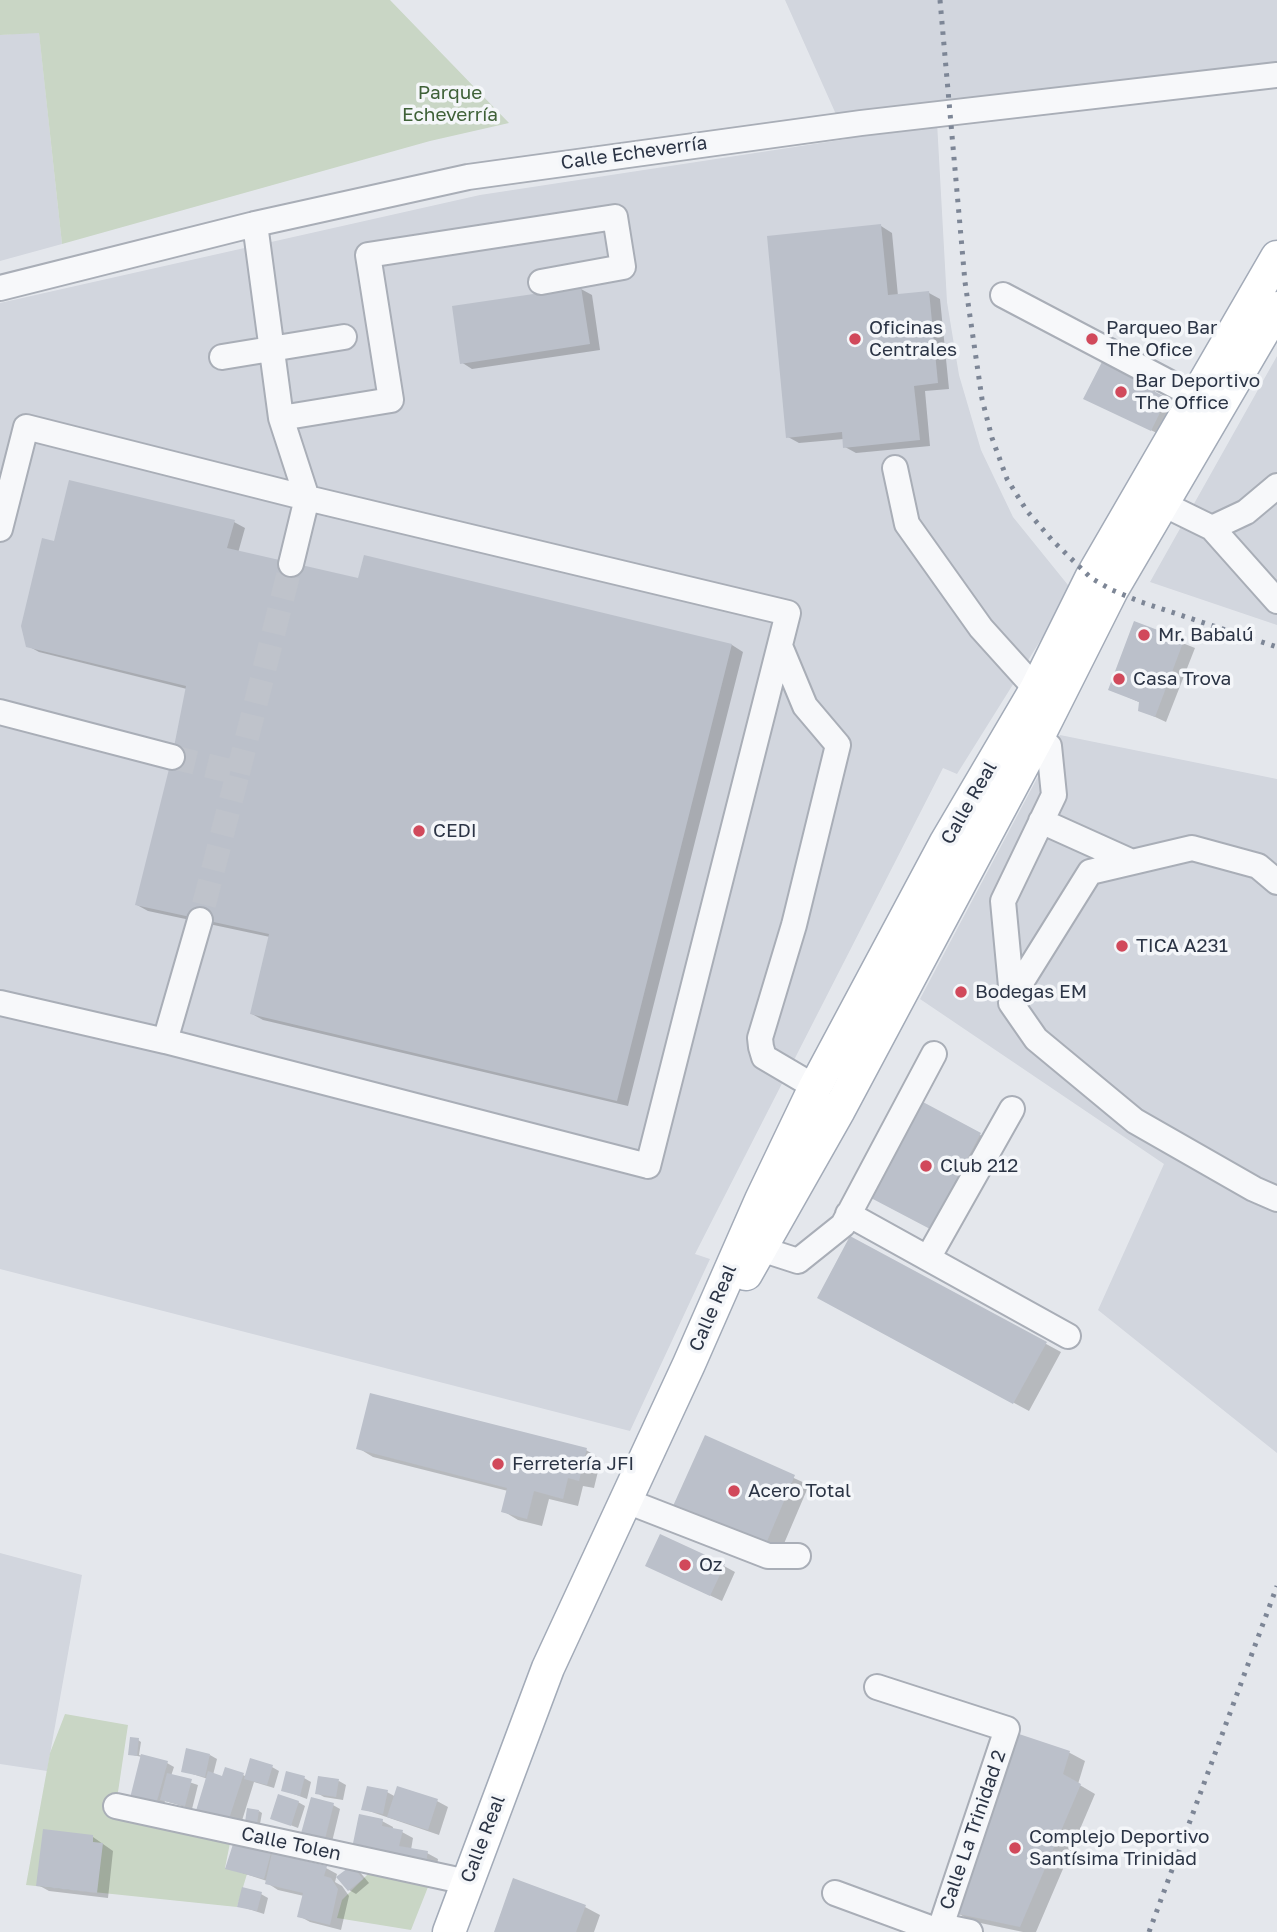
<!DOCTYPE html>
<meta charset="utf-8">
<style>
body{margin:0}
canvas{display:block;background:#e4e7ec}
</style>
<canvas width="1277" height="1932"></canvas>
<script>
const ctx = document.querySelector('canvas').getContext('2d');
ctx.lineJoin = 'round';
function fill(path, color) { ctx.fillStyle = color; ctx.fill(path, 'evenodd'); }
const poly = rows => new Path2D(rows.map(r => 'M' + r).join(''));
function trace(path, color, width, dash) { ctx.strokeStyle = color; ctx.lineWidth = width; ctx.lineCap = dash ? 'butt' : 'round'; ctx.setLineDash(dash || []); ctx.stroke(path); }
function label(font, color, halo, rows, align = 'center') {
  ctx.font = font + ' "Golos Text",sans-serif'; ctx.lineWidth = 7; ctx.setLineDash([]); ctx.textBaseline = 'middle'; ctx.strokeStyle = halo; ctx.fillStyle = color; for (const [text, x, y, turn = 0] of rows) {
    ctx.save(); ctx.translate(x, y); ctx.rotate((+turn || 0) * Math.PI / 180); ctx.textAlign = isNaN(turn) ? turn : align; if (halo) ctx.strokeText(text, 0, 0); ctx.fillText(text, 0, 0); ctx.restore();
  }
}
fill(poly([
 [785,0,1277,0,1277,65,936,104,947,302,959,375,981,450,1013,517,1072,590,957,774,943,768,695,1254,710,1259,630,1431,0,1269,0,303,480,195,847,139],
 [39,32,62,244,0,261,0,35],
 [1277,356,1277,625,1150,582],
 [1060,735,1277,779,1277,1453,1098,1310,1164,1164,920,999],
 [0,1553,82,1575,47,1771,0,1764]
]), '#d2d6de');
fill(poly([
 [0,0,390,0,509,123,430,141,62,244,39,33,0,35],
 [65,1714,128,1725,115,1812,231,1838,225,1868,247,1874,237,1907,26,1885,50,1753],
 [369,1873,428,1887,411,1930,337,1918,342,1900]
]), '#c9d6c5');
fill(poly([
 [881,226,892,233,898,296,929,293,940,299,949,389,925,391,930,446,856,453,845,447,844,439,799,443,788,437],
 [581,289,592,295,600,350,472,369,461,362],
 [1104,362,1156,390,1154,393,1177,405,1163,436,1097,404],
 [234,522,245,528,238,553,360,580,366,557,732,645,743,652,628,1106,263,1020,252,1014,270,937,148,911,137,905,173,758,187,689,39,652,28,646,55,543],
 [1135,624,1195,648,1166,722,1140,710,1141,703,1110,689],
 [923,1104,995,1143,945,1236,888,1206],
 [850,1238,1061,1352,1029,1411,834,1306],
 [705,1437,809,1485,780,1553,690,1514],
 [358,1448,586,1450,601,1459,594,1488,583,1486,578,1506,549,1499,542,1526,518,1520,503,1511,508,1491,373,1457],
 [647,1566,724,1566,735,1572,722,1601],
 [1017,1735,1070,1753,1085,1761,1078,1784,1095,1794,1036,1932,1023,1932,971,1921,956,1912],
 [138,1740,141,1742,139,1755,167,1763,174,1767,171,1776,198,1785,192,1809,165,1801,162,1811,138,1805,142,1757,133,1755],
 [210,1755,217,1759,213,1775,223,1778,243,1775,247,1777,272,1767,279,1771,274,1788,254,1782,240,1827,208,1819,208,1779,183,1771],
 [304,1778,311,1782,307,1799,283,1790],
 [339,1781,346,1785,343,1800,324,1797,317,1793],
 [387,1792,396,1797,437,1801,448,1807,439,1835,363,1809],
 [298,1802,305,1806,298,1828,272,1818],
 [333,1805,340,1809,331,1846,309,1840],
 [259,1811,262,1813,260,1824,250,1823],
 [382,1821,393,1827,393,1830,402,1832,413,1838,411,1850,427,1853,438,1859,436,1873,364,1859],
 [93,1837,113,1851,108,1898,49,1891,38,1885],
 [271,1851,326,1868,337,1874,335,1882,342,1886,349,1896,341,1930,310,1922,299,1916,304,1896,278,1890,267,1883,267,1881,227,1868],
 [352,1867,359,1871,369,1883,356,1894,349,1890],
 [261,1894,268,1898,264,1914,239,1906],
 [585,1907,600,1915,594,1932,496,1932]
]), '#0003');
fill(poly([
 [881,224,888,295,929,291,938,383,914,386,920,440,843,448,842,432,786,438,767,236],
 [581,287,590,344,460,364,452,306],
 [1103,360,1146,382,1144,386,1167,398,1151,431,1083,399],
 [69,480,235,520,227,548,358,578,364,555,732,644,617,1101,250,1014,269,934,135,905,172,757,186,686,26,647,21,626,42,538,54,541],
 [1134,621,1184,640,1155,717,1138,711,1139,702,1108,690],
 [923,1102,981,1133,930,1229,871,1198],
 [850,1236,1047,1342,1013,1404,817,1298],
 [370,1393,587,1448,579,1481,568,1478,563,1499,534,1491,527,1519,501,1512,507,1488,356,1449],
 [705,1435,795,1475,765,1546,673,1506],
 [660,1534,725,1564,710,1596,645,1566],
 [1016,1733,1070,1751,1063,1774,1081,1784,1020,1927,954,1913],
 [130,1737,139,1738,137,1756,128,1755],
 [186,1748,210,1754,205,1777,181,1772],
 [141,1754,168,1761,155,1808,129,1802],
 [250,1758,273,1765,267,1785,244,1779],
 [225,1767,244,1773,228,1822,195,1814,208,1771,222,1776],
 [286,1771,305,1776,300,1796,281,1791],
 [167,1773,192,1779,185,1806,160,1800],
 [318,1776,339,1779,336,1797,315,1794],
 [367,1786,388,1790,383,1814,361,1810],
 [397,1786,438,1799,428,1830,387,1817],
 [278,1794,299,1801,291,1826,270,1819],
 [311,1797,334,1803,324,1843,300,1837],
 [247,1808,259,1810,257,1824,245,1822],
 [359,1814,383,1819,382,1826,403,1830,399,1846,428,1851,425,1868,351,1853],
 [43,1829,93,1835,93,1842,103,1843,97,1893,36,1886],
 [234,1841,272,1849,264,1879,225,1869],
 [272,1853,327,1866,324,1876,331,1878,338,1889,330,1925,297,1917,303,1893,265,1884],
 [352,1865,363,1879,348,1891,336,1877],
 [513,1878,586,1905,576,1932,494,1932],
 [242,1887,262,1892,257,1911,237,1907]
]), '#bbc0ca');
trace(poly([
 [172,757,238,773,200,920],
 [238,773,291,564]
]), '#bfc3cb', 24, [24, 12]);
const minor = poly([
 [255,224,281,418,307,498,291,564],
 [0,288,255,224,468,177,861,123,1277,75],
 [1003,295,1210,404],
 [222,357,344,337],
 [281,418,391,400,368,255,615,217,623,267,541,282],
 [895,468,907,524,981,628,1036,689],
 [1163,504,1212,528,1246,512,1277,486],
 [1212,528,1277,601],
 [0,529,26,427,307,498,788,613,648,1166,165,1041,0,1003],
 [780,646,805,706,838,745,794,925,760,1038,761,1047,764,1057,815,1087],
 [0,712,172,757],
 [1041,821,1132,862],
 [1277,882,1258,866,1192,848,1090,872,1012,997,1011,1003,1036,1039,1135,1121,1254,1189,1277,1199],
 [1012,997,1003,901,1054,795,1049,746,1038,737],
 [165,1041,200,920],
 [848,1214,1068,1336],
 [761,1249,798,1261,843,1225,934,1054],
 [928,1258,1012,1109],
 [624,1500,768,1556,798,1556],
 [877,1687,1007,1729,939,1932],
 [116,1806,467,1882],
 [835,1893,930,1928,941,1926,970,1932]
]);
const major = poly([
 [746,1274,839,1110,1038,737,1112,590,1277,308],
 [449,1932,548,1668,689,1364,761,1200,815,1087,946,842,1036,689,1091,578,1277,257]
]);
trace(minor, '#a9aeb7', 28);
trace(major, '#a3abb8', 35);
trace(minor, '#f7f8fa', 24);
trace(major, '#fff', 32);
trace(poly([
 [940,0,965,282,982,399,992,438,1007,479,1027,511,1052,540,1091,578,1112,590,1141,602,1277,647],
 [1149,1932,1277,1586]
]), '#7d8696', 5, [3.5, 7]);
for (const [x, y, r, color] of [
 [855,339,7,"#d1495b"],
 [1092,339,7,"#d1495b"],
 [1121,392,7,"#d1495b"],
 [1144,635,7,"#d1495b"],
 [1119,679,7,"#d1495b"],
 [419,831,7,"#d1495b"],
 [1122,946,7,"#d1495b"],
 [961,992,7,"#d1495b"],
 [926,1166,7,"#d1495b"],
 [498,1464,7,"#d1495b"],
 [734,1491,7,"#d1495b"],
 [685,1565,7,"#d1495b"],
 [1015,1848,7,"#d1495b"]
]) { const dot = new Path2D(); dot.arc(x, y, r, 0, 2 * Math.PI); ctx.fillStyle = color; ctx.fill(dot); trace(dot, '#f4f6f9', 2.5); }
label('19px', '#3f6138', '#f4f6f9', [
 ["Parque",450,93],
 ["Echeverría",450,115]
]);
label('19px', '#2b3445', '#f4f6f9', [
 ["Calle Echeverría",634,153,-8],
 ["Calle Real",969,803,-60],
 ["Calle Real",713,1308,-67],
 ["Calle La Trinidad 2",973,1830,-71],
 ["Calle Real",483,1839,-69],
 ["Calle Tolen",291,1844,12]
]);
label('19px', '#2b3445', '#f4f6f9', [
 ["Oficinas",869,328],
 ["Centrales",869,350],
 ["Parqueo Bar",1106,328],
 ["The Ofice",1106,350],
 ["Bar Deportivo",1135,381],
 ["The Office",1135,403],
 ["Mr. Babalú",1158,635],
 ["Casa Trova",1133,679],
 ["CEDI",433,831],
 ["TICA A231",1136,946],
 ["Bodegas EM",975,992],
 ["Club 212",940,1166],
 ["Ferretería JFI",512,1464],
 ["Acero Total",748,1491],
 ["Oz",699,1565],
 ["Complejo Deportivo",1029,1837],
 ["Santísima Trinidad",1029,1859]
], 'left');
</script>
